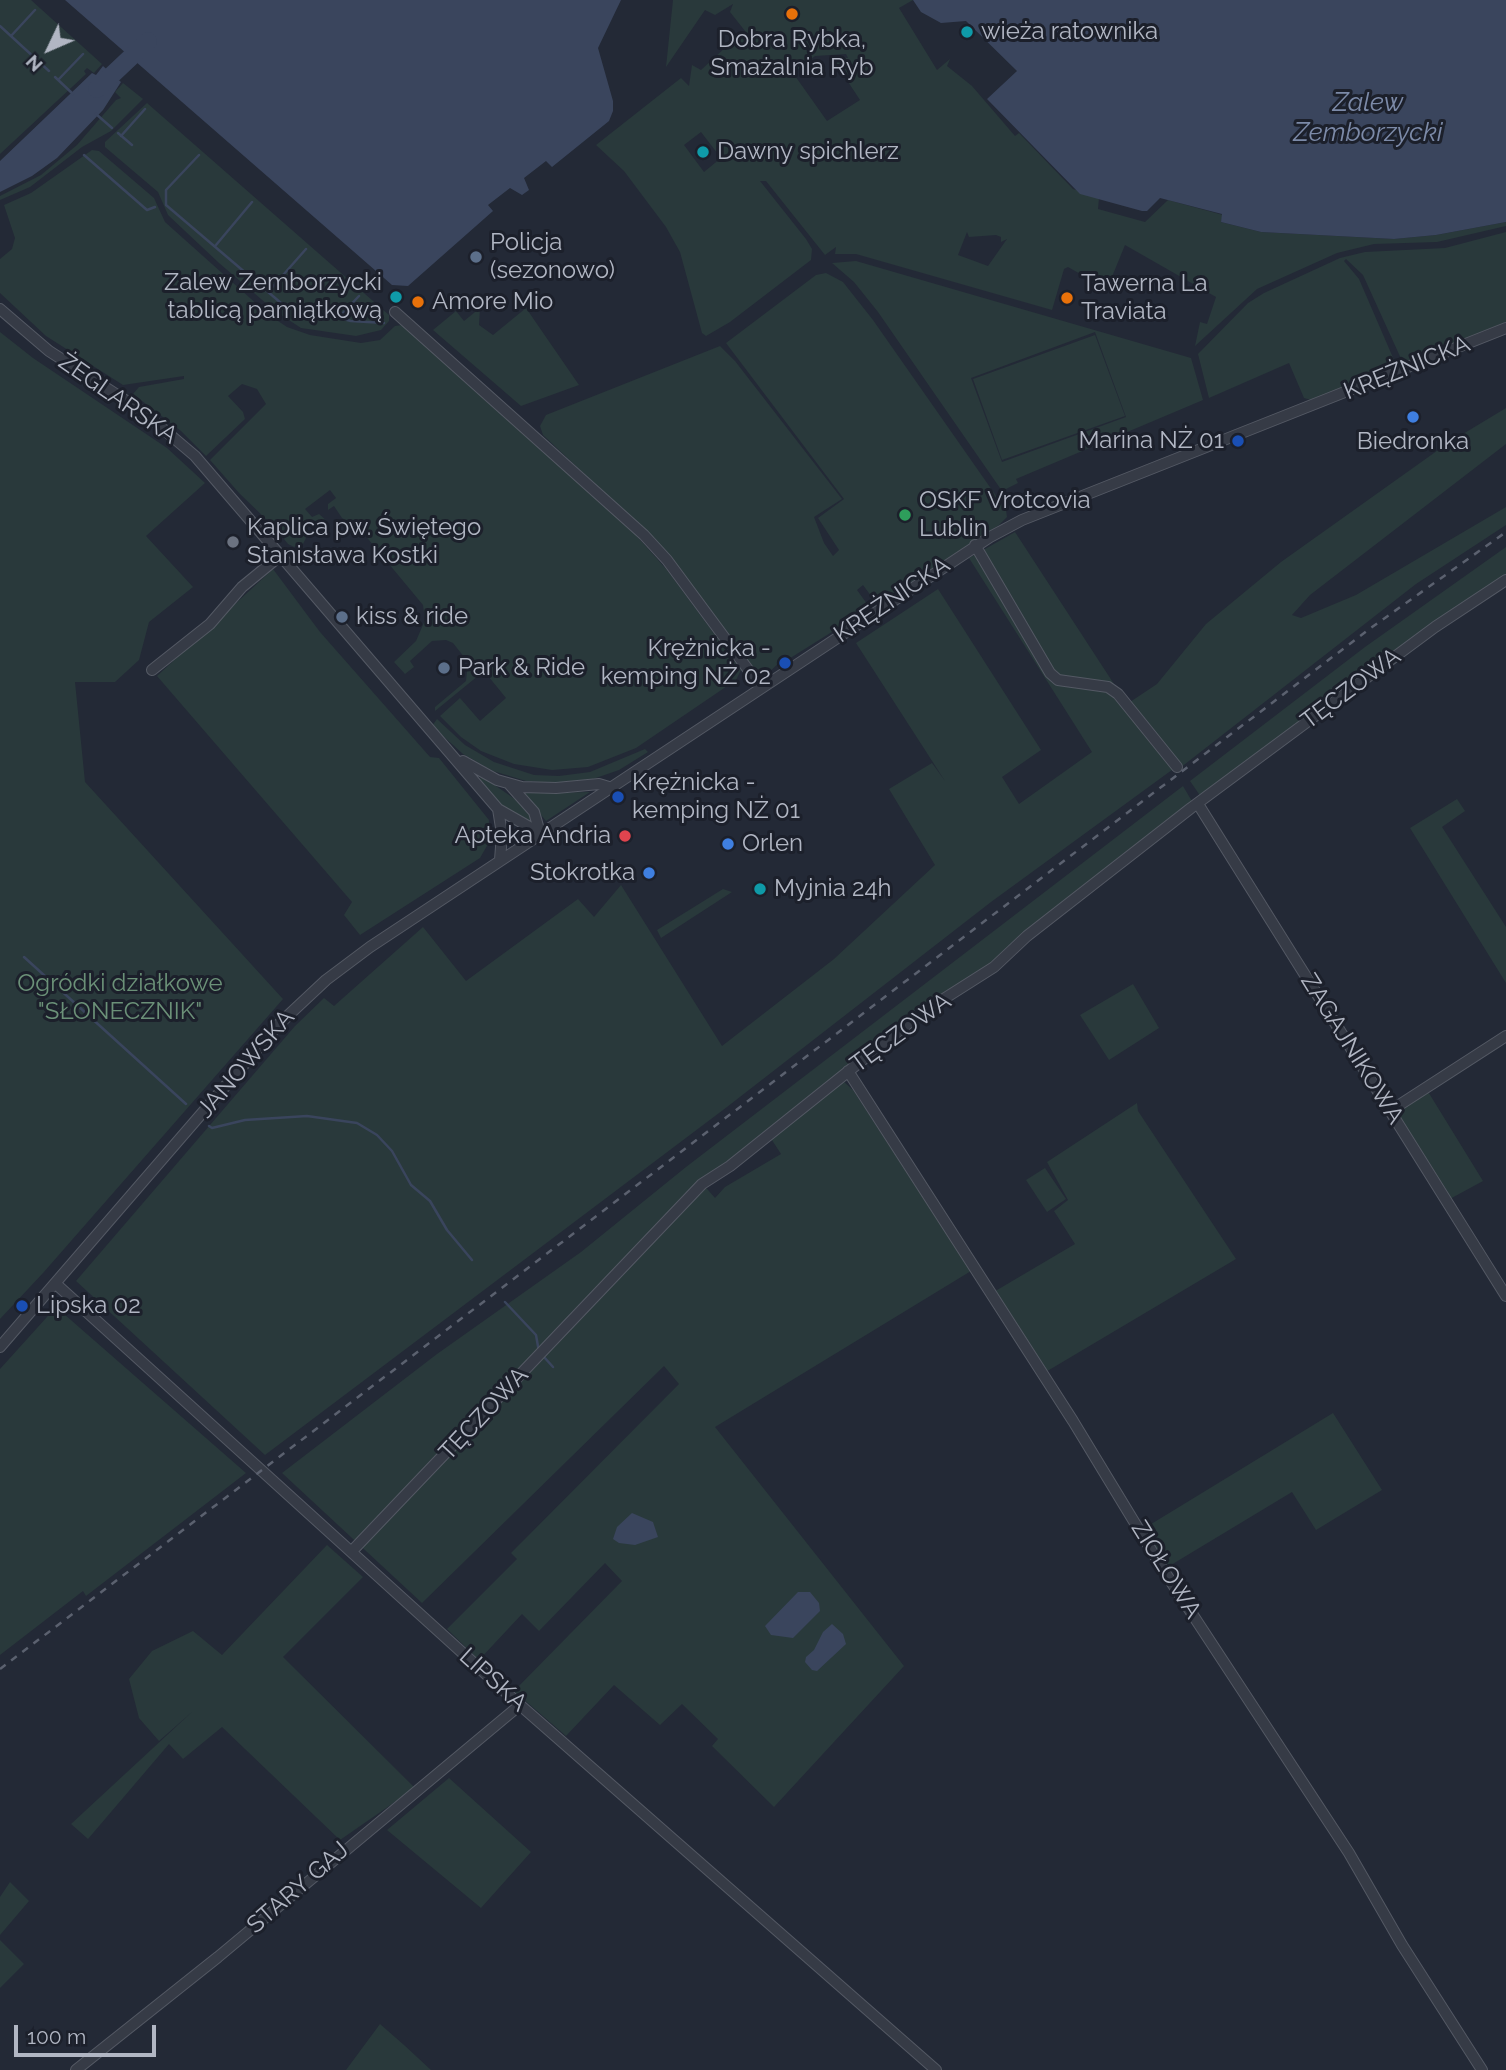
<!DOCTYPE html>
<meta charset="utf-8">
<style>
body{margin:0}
#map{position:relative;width:1506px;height:2070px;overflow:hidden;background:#232936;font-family:Raleway,sans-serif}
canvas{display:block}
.north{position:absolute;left:14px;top:14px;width:70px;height:70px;-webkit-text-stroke:5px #1c202b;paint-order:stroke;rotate:226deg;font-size:19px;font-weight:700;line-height:28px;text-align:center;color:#b1b6c3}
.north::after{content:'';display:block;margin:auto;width:24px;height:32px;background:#b1b6c3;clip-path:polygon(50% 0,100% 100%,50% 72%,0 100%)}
.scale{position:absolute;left:14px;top:2025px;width:142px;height:32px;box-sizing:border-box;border:4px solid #b1b6c3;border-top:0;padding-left:9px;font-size:21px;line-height:24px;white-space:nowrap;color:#b1b6c3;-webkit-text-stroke:5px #1c202b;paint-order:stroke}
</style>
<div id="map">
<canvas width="1506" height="2070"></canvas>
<div class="north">N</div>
<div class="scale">100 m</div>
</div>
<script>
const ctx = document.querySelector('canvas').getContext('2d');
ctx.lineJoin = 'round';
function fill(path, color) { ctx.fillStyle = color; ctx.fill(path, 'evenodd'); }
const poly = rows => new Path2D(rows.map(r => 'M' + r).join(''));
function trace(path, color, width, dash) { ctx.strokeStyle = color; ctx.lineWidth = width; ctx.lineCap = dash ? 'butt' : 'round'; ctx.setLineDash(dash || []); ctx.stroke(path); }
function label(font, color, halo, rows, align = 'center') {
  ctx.font = font + ' Raleway,sans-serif'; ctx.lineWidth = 6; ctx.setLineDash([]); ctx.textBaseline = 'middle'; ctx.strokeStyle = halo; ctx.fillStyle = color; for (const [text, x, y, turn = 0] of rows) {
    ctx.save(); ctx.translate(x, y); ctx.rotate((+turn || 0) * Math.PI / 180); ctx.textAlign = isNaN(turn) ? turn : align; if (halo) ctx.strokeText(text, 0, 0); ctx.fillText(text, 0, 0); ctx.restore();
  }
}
fill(poly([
 [0,0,31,0,102,64,94,73,87,68,84,71,86,74,0,154],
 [673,0,913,0,899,8,937,70,950,59,947,66,972,86,1015,136,1019,133,1073,189,1099,198,1098,209,1145,222,1168,200,1223,215,1221,222,1261,232,1394,239,1436,235,1506,222,1506,226,1437,242,1374,244,1337,253,1257,289,1195,346,1200,322,1207,324,1216,297,1125,245,1107,289,1068,267,1064,269,1052,310,856,254,835,254,836,247,825,255,766,181,760,181,806,239,812,249,811,260,730,322,706,336,702,333,680,252,666,227,624,171,596,145,681,78,689,86,692,65,701,70,740,34,749,36,730,12,733,4,715,15,705,10,666,67],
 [846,54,848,58,831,56,860,100,827,121,793,73,815,56],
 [701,132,721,158,704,172,684,145],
 [967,232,969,237,996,235,1001,237,1001,242,1007,239,988,266,958,255],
 [123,83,143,99,111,131,82,147,30,187,0,200,0,196,41,175,77,145,116,100,121,98,115,92],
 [147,103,389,315,389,321,381,330,356,336,301,328,275,311,219,263,168,215,158,192,105,147,105,142],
 [92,150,99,151,154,198,165,222,269,315,287,327,310,335,361,343,380,340,395,326,402,325,635,534,667,570,741,670,736,680,636,748,588,767,552,770,514,764,481,751,461,737,440,716,460,698,480,721,506,698,484,671,435,711,435,707,466,681,468,662,453,643,446,640,432,641,410,661,414,667,405,674,394,662,416,641,425,620,423,605,359,528,342,518,334,506,328,510,328,504,336,498,330,490,305,509,312,517,319,514,327,521,316,528,309,521,301,528,307,536,303,544,294,547,288,544,284,539,286,537,270,519,268,521,240,494,210,460,266,404,257,389,242,384,228,396,243,412,245,419,206,456,181,431,133,394,139,387,184,379,184,376,123,385,46,336,0,293,0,259,12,249,15,238,4,205,31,193],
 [1506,232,1506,322,1403,363,1363,275,1346,259,1344,261,1359,279,1394,360,1389,369,1315,401,1304,398,1289,363,1209,398,1198,354,1248,303,1264,293,1340,258,1365,252,1445,248],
 [856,261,1191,358,1203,400,1016,479,1018,483,1002,491,878,312,854,282,832,263],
 [1095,332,1126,417,1002,462,971,378],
 [826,273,843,282,873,320,1006,510,1007,517,999,525,877,604,863,585,857,590,870,608,784,662,782,660,765,676,759,675,647,533,543,435,540,426,546,415,720,346,735,361,842,499,814,517,824,543,833,556,839,550,818,518,844,499,726,343,816,275],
 [480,308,479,325,493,335,526,308,579,385,521,406,433,330,456,311,464,321],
 [0,332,33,358,167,448,205,483,146,536,193,587,149,622,139,660,115,682,75,682,85,782,283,999,43,1273,0,1319],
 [1095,335,1125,416,1002,460,973,379],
 [1506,408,1506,444,1310,595,1292,615,1301,618,1356,595,1506,507,1506,525,1416,584,1180,768,1176,767,991,902,727,1107,265,1455,76,1281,295,1026,324,998,334,1006,423,927,466,981,578,899,594,917,621,885,722,1046,834,959,935,865,889,789,932,763,945,781,856,643,938,589,1041,750,1002,777,1019,804,1092,752,969,558,1015,532,1127,704,1157,684,1206,624,1281,562,1448,443],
 [1506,547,1506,576,1201,797,1190,781,1365,647],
 [273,569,320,632,430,757,439,758,489,820,488,844,480,858,360,935,344,915,352,902,157,676],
 [437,719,465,745,494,762,534,775,559,776,590,772,645,749,648,752,619,770,593,779,569,784,526,781,493,771,463,754,432,726],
 [483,777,522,804,531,817,530,825,503,807,479,779],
 [1183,786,1193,803,991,965,701,1182,715,1198,725,1187,781,1154,770,1137,843,1081,853,1090,971,1271,715,1427,904,1666,774,1807,712,1746,718,1739,682,1704,660,1725,614,1685,566,1736,514,1691,622,1581,605,1563,539,1631,522,1614,479,1660,447,1629,517,1559,511,1553,679,1384,664,1366,422,1603,282,1473,437,1354,581,1252,686,1167],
 [519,788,547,793,590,792,546,821],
 [1457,799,1465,811,1442,827,1506,927,1506,983,1410,828],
 [723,889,732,892,661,938,657,930],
 [1133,984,1159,1028,1109,1060,1080,1015],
 [1427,1090,1483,1181,1448,1200,1397,1117,1399,1110],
 [1137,1103,1138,1111,1236,1259,1044,1373,992,1293,1075,1244,1054,1211,1068,1200,1047,1162],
 [1045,1168,1066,1199,1047,1212,1026,1180],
 [56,1307,246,1473,86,1596,83,1591,0,1655,0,1369],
 [1333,1413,1382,1490,1316,1530,1292,1492,1166,1568,1143,1529],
 [327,1545,363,1577,283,1657,415,1788,340,1840,222,1727,183,1759,169,1744,88,1839,71,1824,193,1711,159,1741,139,1718,129,1679,152,1651,193,1631,222,1655],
 [449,1778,531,1852,481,1908,387,1830],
 [10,1882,29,1901,0,1935,0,1897],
 [0,1940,24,1964,0,1988],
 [380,2024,404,2045,431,2070,346,2070]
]), '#29393b');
fill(poly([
 [65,0,621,0,598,48,613,101,613,111,609,121,552,167,546,161,524,178,529,190,522,195,510,188,488,205,493,211,408,286,392,285],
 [913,0,1506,0,1506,222,1436,235,1394,239,1261,232,1221,222,1222,214,1160,198,1147,211,1142,211,1080,194,987,99,1017,71,966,21,941,23,921,12],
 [103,66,121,82,103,110,57,158,32,176,0,192,0,161,92,73,96,75],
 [632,1513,653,1522,658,1537,635,1545,619,1543,613,1539,617,1527],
 [798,1592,810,1592,819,1603,820,1611,793,1638,771,1635,765,1626],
 [832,1624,843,1634,846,1644,817,1671,812,1670,805,1662,806,1657,814,1650,823,1632]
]), '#3a455d');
trace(poly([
 [0,26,49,71],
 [11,36,35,10],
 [55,77,73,94],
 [59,79,83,54],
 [96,114,112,128],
 [118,133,132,145],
 [121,136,145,109],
 [84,155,147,210,155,207],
 [199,155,166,190,166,205,281,303,351,321,384,323],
 [216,245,252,202],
 [269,291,306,249],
 [338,318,359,296],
 [24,957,186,1104],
 [209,1126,212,1128,245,1120,307,1116,357,1123,377,1135,392,1151,411,1185,430,1201,447,1230,472,1260],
 [505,1302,536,1335,539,1352],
 [544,1357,553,1367]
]), '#3a455d', 2.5);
trace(poly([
 [97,89,148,41]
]), '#3a455d', 18);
const minor = poly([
 [0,309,49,351,142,411,195,456,498,809,540,833],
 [395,312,644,535,667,560,761,687],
 [975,545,1050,673,1058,680,1108,687,1118,694,1177,767],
 [152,670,210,624,242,587,281,555],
 [463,761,497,780,522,787,556,788,599,784,609,787],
 [509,784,534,812,540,833],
 [1198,804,1506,1296],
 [498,809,502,834,500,860],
 [848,1071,1073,1421,1164,1571,1349,1853,1402,1945,1482,2070],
 [1390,1111,1506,1036],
 [56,1284,520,1705,936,2070],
 [0,1347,279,1024,326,980,370,947,990,537,1022,520,1506,328],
 [352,1551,702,1184,730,1166,920,1014,994,967,1027,936,1191,808,1435,627,1506,580],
 [76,2070,218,1957,520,1705]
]);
trace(minor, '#545964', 12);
trace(minor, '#363b46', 10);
trace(poly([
 [0,1669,1368,630,1506,532]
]), '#5b616f', 2.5, [7, 7]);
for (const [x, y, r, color] of [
 [792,14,7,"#e8710a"],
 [967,32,7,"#0f9aa8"],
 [703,152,7,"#0f9aa8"],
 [476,257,7,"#5c6f8a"],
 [396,297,7,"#0f9aa8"],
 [1067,298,7,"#e8710a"],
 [418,302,7,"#e8710a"],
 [1413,417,7,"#3f7fe0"],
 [1238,441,7,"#1a4fb4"],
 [905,515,7,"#2e9e5b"],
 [233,542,7,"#6b7280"],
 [342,617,7,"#5c6f8a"],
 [785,663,7,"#1a4fb4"],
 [444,668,7,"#5c6f8a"],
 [618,797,7,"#1a4fb4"],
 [625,836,7,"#e0444e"],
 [728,844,7,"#3f7fe0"],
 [649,873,7,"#3f7fe0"],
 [760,889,7,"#0f9aa8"],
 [22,1306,7,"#1a4fb4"]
]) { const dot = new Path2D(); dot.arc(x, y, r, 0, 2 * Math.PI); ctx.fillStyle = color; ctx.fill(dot); trace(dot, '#1c202b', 2.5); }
label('24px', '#b1b6c3', '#1c202b', [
 ["wieża ratownika",981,32],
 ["Dobra Rybka,",792,40,"center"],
 ["Smażalnia Ryb",792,68,"center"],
 ["Dawny spichlerz",717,152],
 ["Policja",490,243],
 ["(sezonowo)",490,271],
 ["Zalew Zemborzycki",382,283,"right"],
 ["tablicą pamiątkową",382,311,"right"],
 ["Tawerna La",1081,284],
 ["Traviata",1081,312],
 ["Amore Mio",432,302],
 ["Marina NŻ 01",1224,441,"right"],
 ["Biedronka",1413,442,"center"],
 ["OSKF Vrotcovia",919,501],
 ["Lublin",919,529],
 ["Kaplica pw. Świętego",247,528],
 ["Stanisława Kostki",247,556],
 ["kiss & ride",356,617],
 ["Krężnicka -",771,649,"right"],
 ["kemping NŻ 02",771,677,"right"],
 ["Park & Ride",458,668],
 ["Krężnicka -",632,783],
 ["kemping NŻ 01",632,811],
 ["Apteka Andria",611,836,"right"],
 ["Orlen",742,844],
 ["Stokrotka",635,873,"right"],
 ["Myjnia 24h",774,889],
 ["Lipska 02",36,1306]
], 'left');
label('24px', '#b1b6c3', '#1c202b', [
 ["KRĘŻNICKA",1407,368,-22],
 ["ŻEGLARSKA",118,399,35],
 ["KRĘŻNICKA",892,600,-34],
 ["TĘCZOWA",1351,689,-37],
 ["TĘCZOWA",901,1033,-36],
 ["ZAGAJNIKOWA",1352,1049,58],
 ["JANOWSKA",246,1064,-49],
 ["TĘCZOWA",484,1414,-47],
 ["ZIOŁOWA",1166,1570,58],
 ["LIPSKA",493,1680,42],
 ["STARY GAJ",298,1888,-41]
]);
label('24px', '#6b9178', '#1c202b', [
 ["Ogródki działkowe",120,984],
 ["\"SŁONECZNIK\"",120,1012]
]);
label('italic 26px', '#7c8aa8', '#1c202b', [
 ["Zalew",1368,103],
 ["Zemborzycki",1368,133]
]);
</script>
